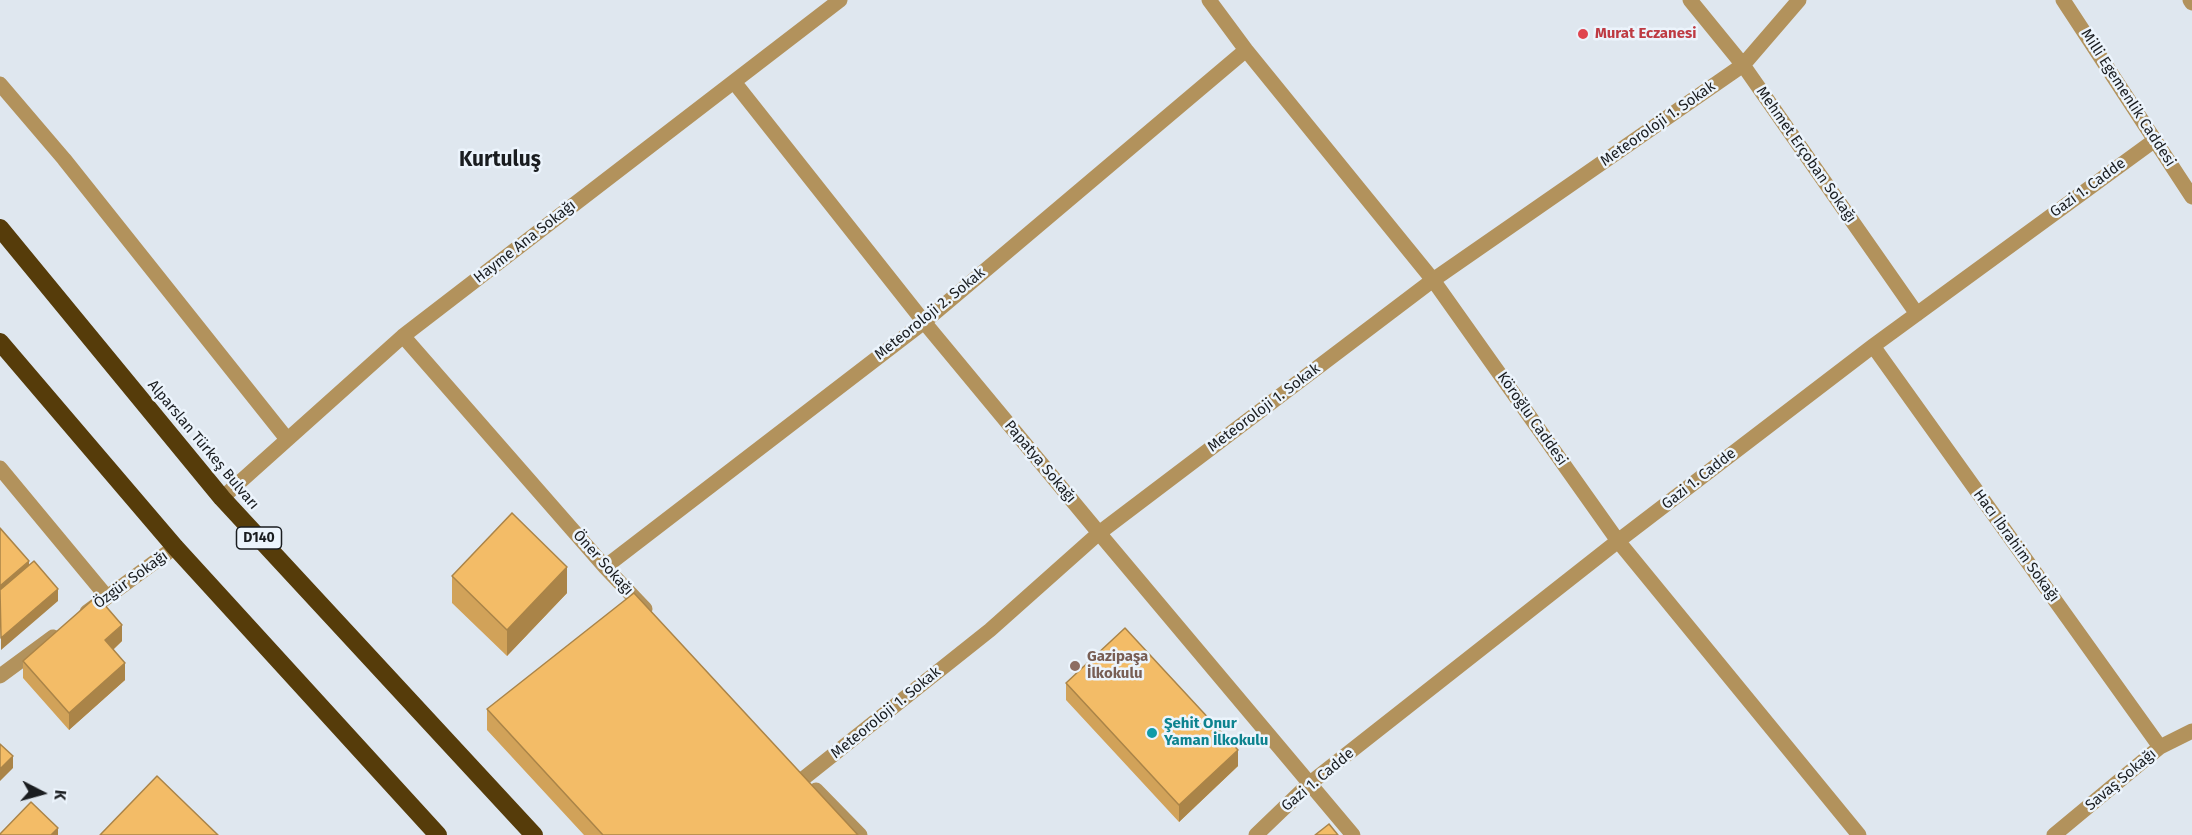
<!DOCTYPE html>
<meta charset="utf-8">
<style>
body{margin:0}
#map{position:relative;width:2192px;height:835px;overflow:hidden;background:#dfe7ef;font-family:"Fira Sans",sans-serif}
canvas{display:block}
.north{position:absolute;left:12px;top:763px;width:60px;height:60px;-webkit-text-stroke:4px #ecf4fc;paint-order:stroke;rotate:96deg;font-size:16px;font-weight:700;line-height:24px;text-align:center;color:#1a1d20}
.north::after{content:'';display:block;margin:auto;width:21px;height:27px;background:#1a1d20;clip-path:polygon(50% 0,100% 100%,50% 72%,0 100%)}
</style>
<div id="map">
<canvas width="2192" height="835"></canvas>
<div class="north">K</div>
</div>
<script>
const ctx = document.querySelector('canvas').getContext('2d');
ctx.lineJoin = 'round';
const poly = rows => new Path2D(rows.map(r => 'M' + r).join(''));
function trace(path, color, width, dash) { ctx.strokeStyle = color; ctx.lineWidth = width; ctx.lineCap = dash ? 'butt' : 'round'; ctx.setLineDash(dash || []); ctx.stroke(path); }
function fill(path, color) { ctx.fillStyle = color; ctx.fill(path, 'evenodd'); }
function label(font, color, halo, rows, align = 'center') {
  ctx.font = font + ' "Fira Sans",sans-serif'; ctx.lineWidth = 5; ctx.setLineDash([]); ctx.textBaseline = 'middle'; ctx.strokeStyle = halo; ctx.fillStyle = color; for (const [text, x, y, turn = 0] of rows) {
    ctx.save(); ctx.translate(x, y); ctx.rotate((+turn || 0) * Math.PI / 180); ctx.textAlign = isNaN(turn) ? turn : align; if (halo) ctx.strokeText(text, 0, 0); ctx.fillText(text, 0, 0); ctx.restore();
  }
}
trace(poly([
 [1209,0,1246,50,1433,280,1618,541,1859,835],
 [1690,0,1743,65,1917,314],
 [2063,0,2192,197],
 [2190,0,2192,3],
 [734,82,924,322,1099,533,1353,835],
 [0,84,64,159,287,439],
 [403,336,605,567,645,609],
 [1873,346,2160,747],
 [0,468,107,597],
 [222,498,403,336,840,0],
 [605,567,924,322,1246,50],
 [87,612,175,547],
 [0,676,53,637],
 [804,778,990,630,1099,533,1433,280,1743,65,1799,0],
 [816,790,860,835],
 [1256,835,1309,784,1618,541,1873,346,2155,140],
 [2054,835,2160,747,2192,731]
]), '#b2925c', 15);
trace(poly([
 [0,228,222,498,534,835],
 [0,342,175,547,438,835]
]), '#563c0a', 18);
fill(poly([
 [452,576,567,593,507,656,452,603],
 [122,641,113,650,125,680,69,730,23,678,23,661],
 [1066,683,1238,766,1179,822,1066,700],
 [487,709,858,835,584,835,487,730]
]), '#d1a259');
fill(poly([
 [29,561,29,573,0,598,0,586],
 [567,567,567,593,507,656,507,630],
 [58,589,58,601,1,650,1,638],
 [122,625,122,641,105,657,105,640],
 [125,663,125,680,69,730,69,713],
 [1238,750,1238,766,1179,822,1179,805],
 [13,756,13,768,0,781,0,769],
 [58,828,58,835,51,835]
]), '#aa8448');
const building = poly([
 [512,513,567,567,507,630,452,576,512,513],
 [0,528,29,561,0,586,0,528],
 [34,561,58,589,1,638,0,590,34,561],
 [634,593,858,835,603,835,487,709,634,593],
 [97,596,122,625,105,640,125,663,69,713,23,661,97,596],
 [1125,628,1238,750,1179,805,1066,683,1125,628],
 [0,744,13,756,0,769,0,744],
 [157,776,218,835,100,835,157,776],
 [31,802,58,828,51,835,1,835,0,834,31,802],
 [1329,824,1338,835,1315,835,1329,824]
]);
fill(building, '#f3bc67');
trace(building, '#aa8448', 1.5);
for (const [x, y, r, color] of [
 [1583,34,6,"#e0444e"],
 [1075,666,6,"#8d6e63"],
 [1152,733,6,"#0f9aa8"]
]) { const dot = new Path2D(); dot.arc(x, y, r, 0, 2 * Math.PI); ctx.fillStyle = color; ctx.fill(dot); trace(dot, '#ecf4fc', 2); }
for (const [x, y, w] of [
 [259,538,45]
]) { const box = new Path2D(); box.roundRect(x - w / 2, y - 11, w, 22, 4.5); ctx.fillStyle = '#ecf4fc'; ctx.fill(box); trace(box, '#1a1d20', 1.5); }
label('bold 14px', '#1a1d20', null, [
 ["D140",259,538]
]);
label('bold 15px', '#be3a42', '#ecf4fc', [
 ["Murat Eczanesi",1595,34]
], 'left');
label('15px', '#1a1d20', '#ecf4fc', [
 ["Milli Egemenlik Caddesi",2128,98,57],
 ["Meteoroloji 1. Sokak",1658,124,-35],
 ["Mehmet Erçoban Sokağı",1806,155,55],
 ["Gazi 1. Cadde",2088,188,-36],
 ["Hayme Ana Sokağı",525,242,-38],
 ["Meteoroloji 2. Sokak",930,314,-39],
 ["Meteoroloji 1. Sokak",1264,408,-37],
 ["Köroğlu Caddesi",1532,419,55],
 ["Alparslan Türkeş Bulvarı",203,445,50],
 ["Papatya Sokağı",1040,462,50],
 ["Gazi 1. Cadde",1699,479,-38],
 ["Hacı İbrahim Sokağı",2016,546,54],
 ["Öner Sokağı",603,563,48],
 ["Özgür Sokağı",131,580,-36],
 ["Meteoroloji 1. Sokak",886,713,-39],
 ["Gazi 1. Cadde",1318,780,-40],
 ["Savaş Sokağı",2121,780,-40]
]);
label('bold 15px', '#785e54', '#ecf4fc', [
 ["Gazipaşa",1087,657],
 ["İlkokulu",1087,674]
], 'left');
label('bold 15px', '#0d838f', '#ecf4fc', [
 ["Şehit Onur",1164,724],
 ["Yaman İlkokulu",1164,741]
], 'left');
label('bold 21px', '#1a1d20', '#ecf4fc', [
 ["Kurtuluş",500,160]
]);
</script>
